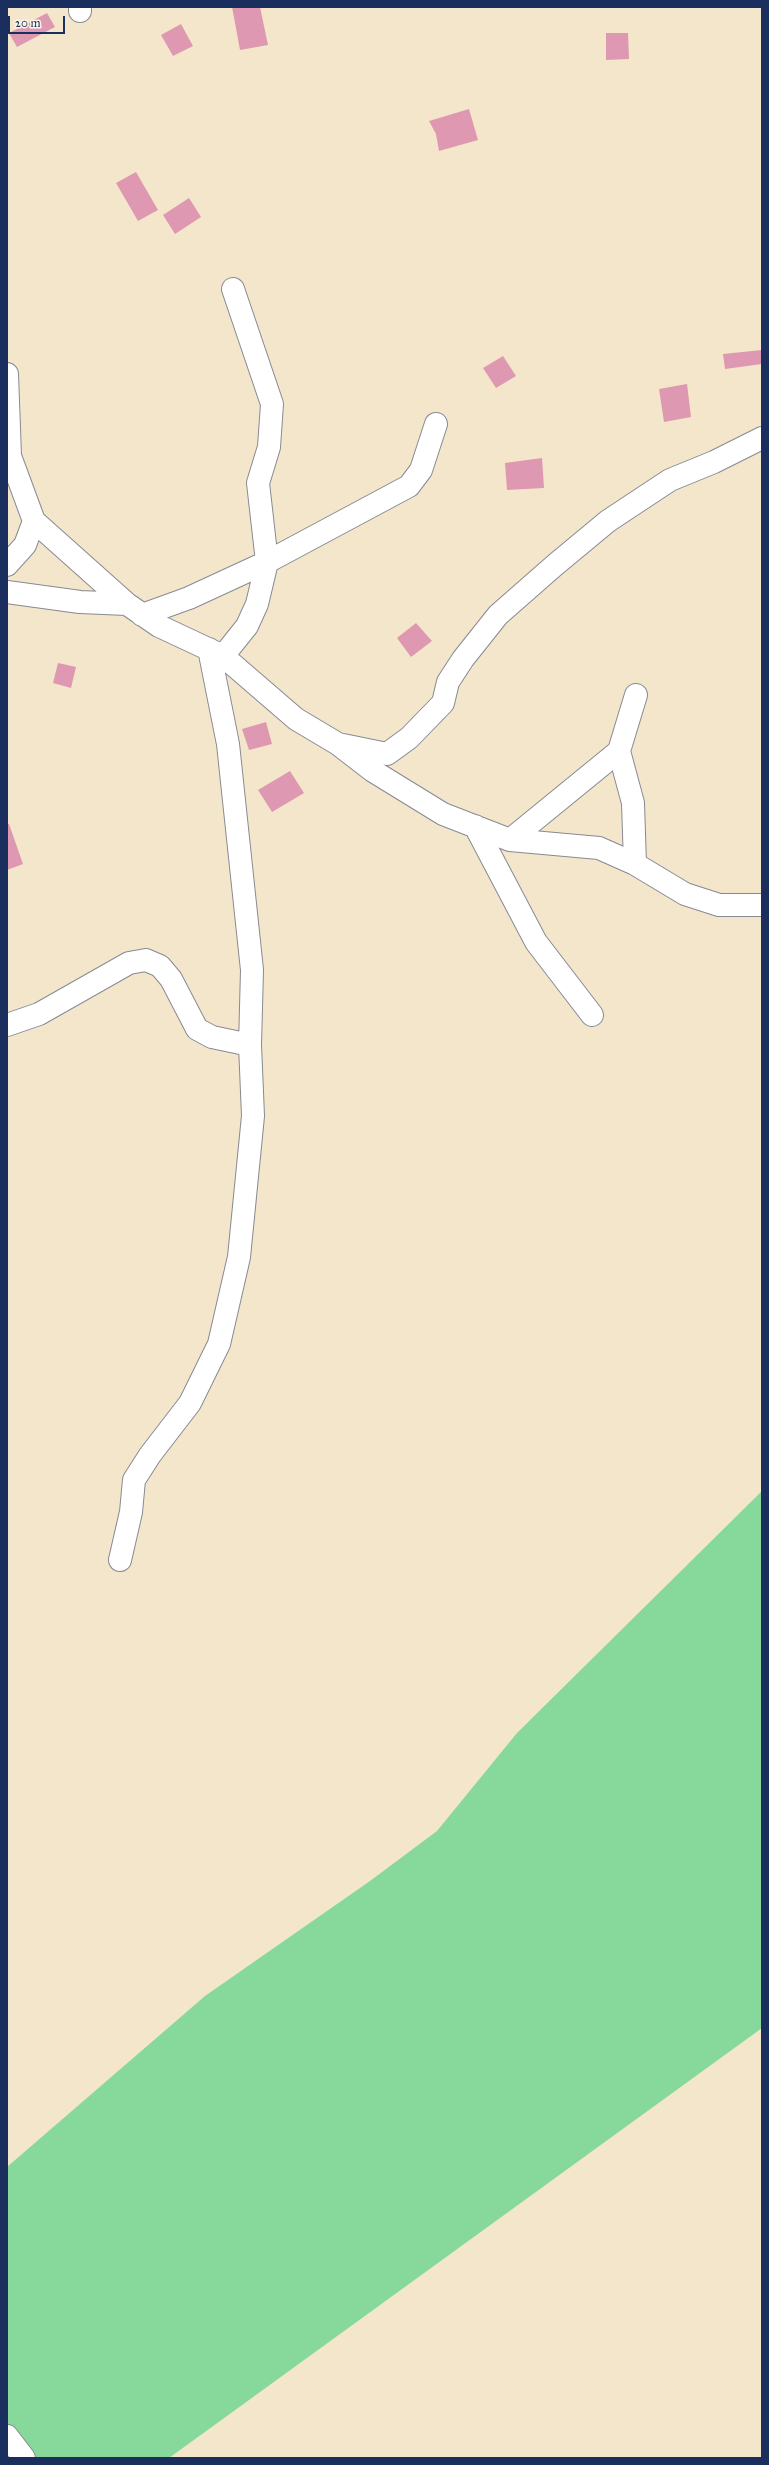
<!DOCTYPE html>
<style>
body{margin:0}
#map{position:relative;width:769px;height:2465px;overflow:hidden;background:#f3e6ca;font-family:"IM FELL Great Primer",serif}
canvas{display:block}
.frame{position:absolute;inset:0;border:8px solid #1b2f5e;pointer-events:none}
.scale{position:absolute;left:8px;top:16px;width:57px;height:18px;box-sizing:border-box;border:2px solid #1b2f5e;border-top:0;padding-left:5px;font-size:12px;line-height:14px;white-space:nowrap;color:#1b2f5e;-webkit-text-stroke:3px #fcf5e5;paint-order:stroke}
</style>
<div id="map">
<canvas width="769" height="2465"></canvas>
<div class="frame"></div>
<div class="scale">20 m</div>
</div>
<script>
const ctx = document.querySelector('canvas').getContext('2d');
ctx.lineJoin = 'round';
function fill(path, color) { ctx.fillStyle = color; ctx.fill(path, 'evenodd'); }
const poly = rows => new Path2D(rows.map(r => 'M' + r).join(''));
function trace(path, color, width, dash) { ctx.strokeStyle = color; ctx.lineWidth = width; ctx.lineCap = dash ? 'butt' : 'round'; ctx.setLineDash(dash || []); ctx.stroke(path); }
fill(poly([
 [762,1491,762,2028,169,2458,7,2458,7,2167,205,1996,370,1881,437,1831,517,1733]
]), '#86d99a');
fill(poly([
 [232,7,260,7,268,45,240,50],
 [47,13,55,27,17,47,9,33],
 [181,24,193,46,173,56,161,35],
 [606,33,628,33,629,59,606,60],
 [469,109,478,140,439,151,436,134,429,121],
 [136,172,158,210,138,221,116,183],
 [189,198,201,217,175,234,163,215],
 [762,350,762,364,725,369,723,354],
 [503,356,516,376,496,388,483,368],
 [687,384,691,417,664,422,659,389],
 [542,458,544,488,507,490,505,463],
 [416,623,432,641,411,657,397,638],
 [58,663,76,667,71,688,53,683],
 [266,722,272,744,249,750,242,729],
 [290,771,304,793,272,812,258,790],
 [7,824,9,824,23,864,7,870]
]), '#df98b1');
const street = poly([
 [80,11,80,7],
 [7,374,10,456,34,521,127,604,159,626,223,656,296,719,338,744,373,771,443,814,510,840,599,848,635,864,685,894,719,905,762,905],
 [7,565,25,545,34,521],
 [7,592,80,602,127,604],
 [142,615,189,598,267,562,409,486,421,470,436,424],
 [223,656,247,626,257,604,267,562,258,483,269,447,272,404,233,289],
 [343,745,387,754,409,738,443,703,448,682,463,659,498,615,555,565,608,521,670,480,714,462,762,438],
 [475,826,536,942,592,1015],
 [510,840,619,751],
 [635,864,633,803,619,751,636,695],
 [7,1025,39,1014,129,963,146,960,160,966,171,979,197,1029,212,1037,250,1045],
 [120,1560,131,1512,134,1480,150,1455,190,1403,219,1344,239,1257,253,1116,250,1045,252,970,228,744,209,649]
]);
const primary = poly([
 [7,2436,24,2458]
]);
trace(street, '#878a94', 24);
trace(primary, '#878a94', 24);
trace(street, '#fff', 22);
trace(primary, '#fff', 22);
</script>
